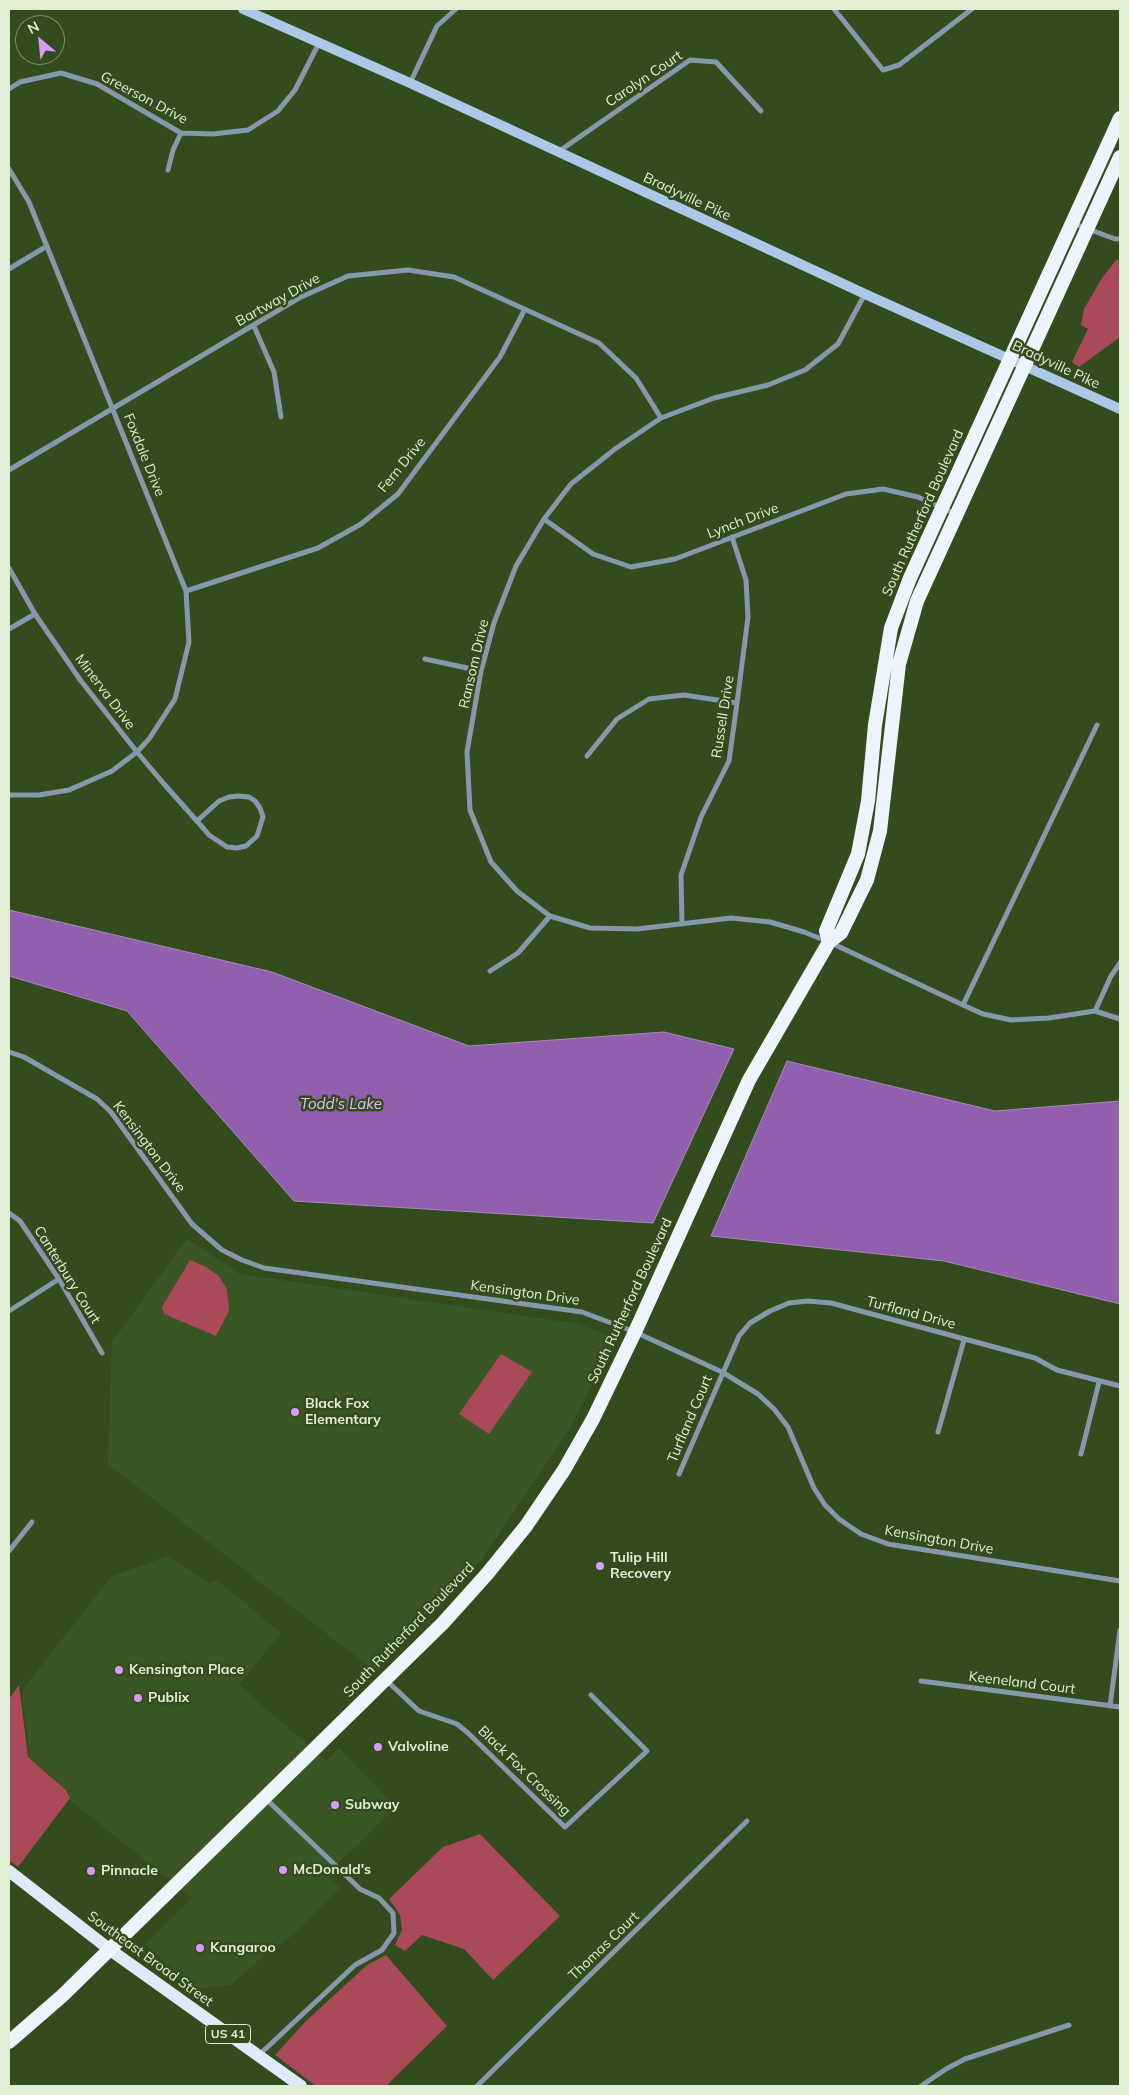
<!DOCTYPE html>
<style>
body{margin:0}
#map{position:relative;width:1129px;height:2095px;overflow:hidden;background:#334c1e;font-family:Mulish,sans-serif}
canvas{display:block}
.frame{position:absolute;inset:0;border:10px solid #dfeed4;pointer-events:none}
.north{position:absolute;left:15px;top:15px;width:50px;height:50px;box-sizing:border-box;background:#334c1e;border:1px solid #788d67;border-radius:50%;rotate:332deg;font-size:14px;font-weight:700;line-height:20px;text-align:center;color:#dfeed4}
.north::after{content:'';display:block;margin:auto;width:18px;height:22px;background:#d79bf9;clip-path:polygon(50% 0,100% 100%,50% 72%,0 100%)}
</style>
<div id="map">
<canvas width="1129" height="2095"></canvas>
<div class="frame"></div>
<div class="north">N</div>
</div>
<script>
const ctx = document.querySelector('canvas').getContext('2d');
ctx.lineJoin = 'round';
function fill(path, color) { ctx.fillStyle = color; ctx.fill(path, 'evenodd'); }
const poly = rows => new Path2D(rows.map(r => 'M' + r).join(''));
function trace(path, color, width, dash) { ctx.strokeStyle = color; ctx.lineWidth = width; ctx.lineCap = dash ? 'butt' : 'round'; ctx.setLineDash(dash || []); ctx.stroke(path); }
function label(font, color, halo, rows, align = 'center') {
  ctx.font = font + ' Mulish,sans-serif'; ctx.lineWidth = 5; ctx.setLineDash([]); ctx.textBaseline = 'middle'; ctx.strokeStyle = halo; ctx.fillStyle = color; for (const [text, x, y, turn = 0] of rows) {
    ctx.save(); ctx.translate(x, y); ctx.rotate((+turn || 0) * Math.PI / 180); ctx.textAlign = isNaN(turn) ? turn : align; if (halo) ctx.strokeText(text, 0, 0); ctx.fillText(text, 0, 0); ctx.restore();
  }
}
fill(poly([
 [187,1239,240,1274,579,1324,616,1339,567,1433,482,1559,375,1671,108,1464,112,1342],
 [167,1556,209,1583,217,1580,281,1633,239,1685,326,1761,339,1748,396,1807,327,1874,340,1887,290,1937,261,1958,231,1985,193,1989,145,1944,192,1898,71,1801,69,1792,30,1757,22,1696,23,1689,111,1577]
]), '#3a5622');
fill(poly([
 [1117,259,1120,261,1120,337,1079,367,1072,362,1088,329,1081,325,1084,309,1102,278],
 [190,1260,206,1267,219,1276,227,1289,229,1311,216,1336,164,1314,162,1307],
 [501,1354,532,1372,489,1434,459,1414],
 [19,1685,28,1757,66,1790,70,1798,18,1867,9,1860,9,1699],
 [480,1834,560,1916,493,1980,464,1949,422,1935,405,1951,395,1945,402,1930,400,1915,389,1899,443,1847],
 [386,1955,447,2026,386,2086,316,2086,275,2055,306,2021,367,1965]
]), '#a94959');
const water = poly([
 [9,910,272,972,469,1046,664,1032,734,1049,653,1223,294,1201,127,1011,9,976,9,910],
 [787,1061,995,1111,1120,1101,1120,1304,944,1261,711,1236,787,1061]
]);
fill(water, '#925fae');
trace(water, '#a98ab9', 1);
trace(poly([
 [834,9,883,70,899,65,972,9],
 [410,83,437,26,456,9],
 [9,89,20,82,61,73,97,84,181,133,213,134,248,130,278,111,295,90,319,43],
 [558,152,690,60,716,62,761,111],
 [9,169,29,202,186,591,189,642,175,699,149,739,137,752,112,771,69,790,39,795,9,795],
 [168,170,173,150,181,133],
 [1072,223,1115,239,1120,239],
 [9,269,47,246],
 [865,294,838,344,805,370,768,385,714,398,661,418,615,449,571,484,544,519,516,566,494,623,481,671,467,752,470,810,491,862,517,891,550,916,590,928,637,929,731,918,770,922,804,932,829,942,963,1005],
 [254,326,274,372,281,417],
 [9,470,299,298,348,276,408,270,454,277,599,343,636,378,661,418],
 [544,519,593,554,631,567,675,559,846,494,883,489,918,497,956,514],
 [9,568,35,614,81,681,137,752,164,784,204,829,209,835,227,847,237,848,246,846,257,836,263,817,260,808,255,801,249,797,238,796,229,797,219,801,197,821],
 [186,591,318,548,361,524,398,494,500,357,525,309],
 [9,629,35,614],
 [425,659,481,671],
 [587,756,617,719,649,699,684,695,737,703],
 [682,924,681,875,701,817,729,761,737,703,748,617,746,580,732,537],
 [1120,963,1111,976,1095,1011,1120,1019],
 [490,971,518,953,550,916],
 [1095,1011,1049,1018,1011,1020,983,1014,963,1005,1097,725],
 [9,1052,24,1057,97,1099,111,1112,192,1224,222,1250,242,1260,264,1268,582,1312,635,1332,722,1372,758,1394,774,1409,788,1427,814,1488,825,1505,839,1519,861,1534,888,1544,1120,1581],
 [9,1213,20,1221,59,1279,102,1353],
 [9,1311,59,1279],
 [938,1432,964,1340],
 [1081,1454,1099,1382],
 [679,1474,739,1336,750,1323,770,1311,789,1303,808,1301,831,1303,1035,1358,1057,1370,1120,1386],
 [9,1551,32,1522],
 [386,1680,419,1711,457,1724,468,1733,565,1827,647,1751,591,1695],
 [921,1681,1120,1707],
 [1110,1706,1120,1630],
 [259,2055,355,1965,382,1950,394,1933,393,1913,379,1898,360,1889,265,1798],
 [477,2086,747,1821],
 [921,2086,946,2069,965,2059,1069,2025]
]), '#8898ac', 5);
trace(poly([
 [243,9,410,83,865,294,1120,409]
]), '#adc8e7', 10);
trace(poly([
 [9,1871,109,1949,301,2086]
]), '#dceafa', 12);
trace(poly([
 [829,942,826,931,858,854,868,801,875,725,891,628,910,578,1120,118],
 [9,2042,62,1996,443,1623,487,1574,526,1526,564,1470,593,1419,635,1332,749,1080,829,942,841,933,867,880,880,831,899,664,917,601,1120,157]
]), '#eef4fc', 14);
for (const [x, y, r, color] of [
 [295,1412,5,"#d79bf9"],
 [600,1566,5,"#d79bf9"],
 [119,1670,5,"#d79bf9"],
 [138,1698,5,"#d79bf9"],
 [378,1747,5,"#d79bf9"],
 [335,1805,5,"#d79bf9"],
 [283,1870,5,"#d79bf9"],
 [91,1871,5,"#d79bf9"],
 [200,1948,5,"#d79bf9"]
]) { const dot = new Path2D(); dot.arc(x, y, r, 0, 2 * Math.PI); ctx.fillStyle = color; ctx.fill(dot); trace(dot, '#334c1e', 2); }
for (const [x, y, w] of [
 [228,2034,45]
]) { const box = new Path2D(); box.roundRect(x - w / 2, y - 9.5, w, 19, 4); ctx.fillStyle = '#334c1e'; ctx.fill(box); trace(box, '#dfeed4', 1); }
label('bold 12px', '#dfeed4', null, [
 ["US 41",228,2034]
]);
label('14px', '#dfeed4', '#334c1e', [
 ["Carolyn Court",644,79,-34],
 ["Greerson Drive",144,98,28],
 ["Bradyville Pike",687,197,25],
 ["Bartway Drive",278,300,-29],
 ["Bradyville Pike",1056,365,25],
 ["Foxdale Drive",144,455,68],
 ["Fern Drive",402,465,-51],
 ["South Rutherford Boulevard",923,513,-66],
 ["Lynch Drive",743,521,-21],
 ["Ransom Drive",474,664,-77],
 ["Minerva Drive",105,692,53],
 ["Russell Drive",723,717,-81],
 ["Kensington Drive",149,1147,53],
 ["Canterbury Court",67,1275,58],
 ["Kensington Drive",525,1293,8],
 ["South Rutherford Boulevard",630,1301,-65],
 ["Turfland Drive",911,1313,15],
 ["Turfland Court",690,1419,-67],
 ["Kensington Drive",939,1540,10],
 ["South Rutherford Boulevard",409,1630,-46],
 ["Keeneland Court",1022,1683,7],
 ["Black Fox Crossing",524,1771,44],
 ["Thomas Court",604,1946,-44],
 ["Southeast Broad Street",150,1959,36]
]);
label('bold 14px', '#dfeed4', '#334c1e', [
 ["Black Fox",305,1404],
 ["Elementary",305,1420],
 ["Tulip Hill",610,1558],
 ["Recovery",610,1574],
 ["Kensington Place",129,1670],
 ["Publix",148,1698],
 ["Valvoline",388,1747],
 ["Subway",345,1805],
 ["McDonald's",293,1870],
 ["Pinnacle",101,1871],
 ["Kangaroo",210,1948]
], 'left');
label('italic 15px', '#e4bdfc', '#334c1e', [
 ["Todd's Lake",341,1104]
]);
</script>
